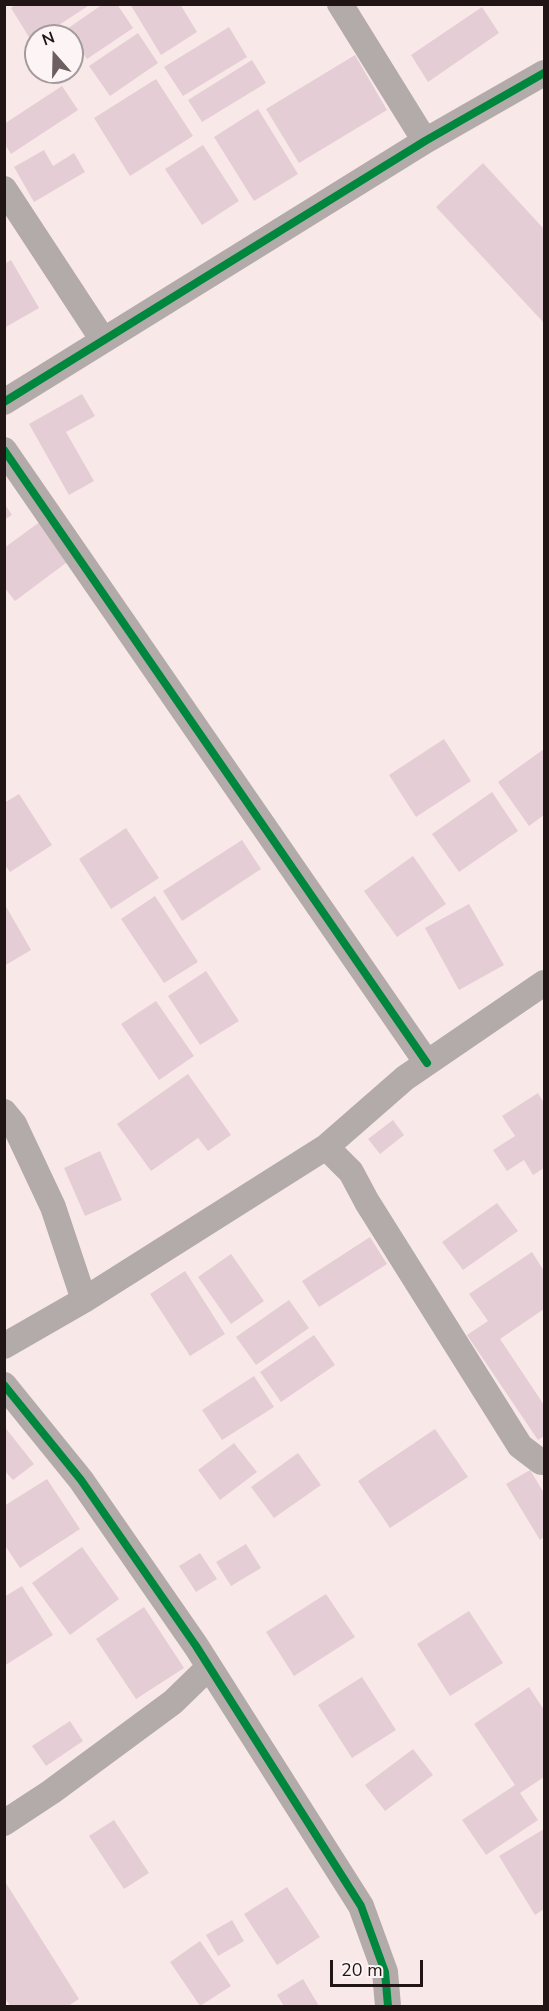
<!DOCTYPE html>
<html>
<head>
<meta charset="utf-8">
<style>
  body { margin:0 }
  #map { position:relative; width:549px; height:2011px; overflow:hidden; background:#f9e8e8; font-family:"Nunito Sans",sans-serif }
  canvas { display:block }
  .frame { position:absolute; inset:0; border:6px solid #221516; pointer-events:none }
  .north { position:absolute; left:24px; top:24px; width:60px; height:60px; box-sizing:border-box; background:#fdf5f5; border:2px solid #a59b9c; border-radius:50%; rotate:340deg; font-size:16px; font-weight:700; line-height:24px; text-align:center; color:#221516 }
  .north::after { content:''; display:block; margin:auto; width:21px; height:27px; background:#6d5f60; clip-path:polygon(50% 0,100% 100%,50% 72%,0 100%) }
  .scale { position:absolute; left:330px; top:1960px; width:93px; height:27px; box-sizing:border-box; border:3px solid #221516; border-top:0; padding-left:8px; font-size:18px; line-height:21px; white-space:nowrap; color:#221516; -webkit-text-stroke:4px #fdf5f5; paint-order:stroke }
</style>
</head>
<body>
<div id="map">
<canvas width="549" height="2011"></canvas>
<div class="frame"></div>
<div class="north">N</div>
<div class="scale">20 m</div>
</div>
<script>
const context = document.querySelector('canvas').getContext('2d');
context.lineJoin = 'round';
function fill(path, color) {
  context.fillStyle = color;
  context.fill(path, 'evenodd');
}
function strokePath(path, color, width, dash) {
  context.strokeStyle = color;
  context.lineWidth = width;
  context.lineCap = dash ? 'butt' : 'round';
  context.setLineDash(dash || []);
  context.stroke(path);
}
const building = new Path2D(`
  M16 4H91L42 36H36V40L32 42 11 8Z
  M103 4H117L133 28 87 59 67 29Z
  M130 4H180L197 32 161 55Z
  M482 7 499 33 428 82 411 55Z
  M229 27 247 57 183 96 164 67Z
  M138 33 158 63 110 96 89 66Z
  M355 55 387 110 299 163 266 109Z
  M252 60 266 83 202 122 188 100Z
  M156 79 193 136 130 176 94 118Z
  M62 86 78 110 11 154 4 143V124Z
  M258 109 298 174 254 201 214 137Z
  M203 145 239 201 202 225 165 169Z
  M44 150 53 166 74 153 85 172 34 202 14 167Z
  M483 163 544 229V323L436 207Z
  M11 260 39 308 4 328V264Z
  M82 394 95 416 66 432 94 481 69 495 29 424Z
  M4 503 12 515 4 520Z
  M41 521 70 560 15 601 4 587V548Z
  M444 739 471 781 416 817 389 775Z
  M544 749V815L529 826 498 782Z
  M492 792 518 831 459 872 432 834Z
  M19 794 52 845 10 872 4 864V803Z
  M126 828 159 878 111 909 79 859Z
  M242 840 261 869 182 921 163 891Z
  M413 856 446 904 397 937 364 891Z
  M155 896 198 962 164 983 121 919Z
  M4 903 31 950 4 966Z
  M469 904 504 965 459 990 425 928Z
  M206 971 239 1021 200 1045 168 996Z
  M156 1001 194 1056 159 1080 121 1024Z
  M188 1074 231 1135 208 1151 198 1138 151 1171 117 1124Z
  M538 1093 544 1103V1168L533 1175 524 1160 507 1171 493 1150 515 1136 502 1116Z
  M393 1120 404 1135 380 1154 368 1139Z
  M100 1151 122 1200 85 1216 64 1168Z
  M497 1203 518 1231 463 1270 442 1242Z
  M370 1237 387 1264 319 1307 302 1281Z
  M532 1252 544 1271V1309L500 1339 544 1405V1436L538 1440 467 1335 488 1321 469 1294Z
  M231 1254 264 1301 231 1324 198 1277Z
  M185 1271 225 1334 190 1356 150 1294Z
  M289 1300 309 1328 256 1365 236 1337Z
  M314 1335 335 1365 281 1402 260 1372Z
  M254 1376 274 1407 222 1440 202 1410Z
  M4 1426 34 1464 13 1480 4 1470Z
  M435 1429 468 1477 390 1528 358 1481Z
  M234 1443 257 1472 220 1500 198 1470Z
  M298 1453 321 1485 274 1518 251 1487Z
  M530 1470 544 1493V1537L540 1540 506 1484Z
  M47 1479 80 1529 20 1568 4 1544V1506Z
  M246 1544 261 1568 231 1586 216 1562Z
  M82 1547 119 1599 70 1635 32 1583Z
  M200 1553 217 1579 196 1592 179 1566Z
  M22 1586 53 1635 4 1666V1597Z
  M326 1594 355 1637 294 1676 266 1632Z
  M144 1607 184 1668 136 1699 96 1639Z
  M469 1611 503 1663 450 1696 417 1644Z
  M362 1677 396 1730 352 1758 318 1705Z
  M529 1687 544 1710V1777L520 1793 538 1820 486 1855 462 1820 515 1785 474 1724Z
  M70 1721 83 1741 46 1766 32 1746Z
  M413 1749 433 1775 385 1811 365 1785Z
  M114 1820 149 1873 124 1889 89 1836Z
  M544 1829V1909L535 1915 499 1856Z
  M4 1880 79 1999 68 2006H10L4 1997Z
  M287 1887 320 1937 277 1965 244 1914Z
  M232 1920 244 1941 218 1956 206 1935Z
  M200 1941 231 1986 200 2006 170 1962Z
  M303 1979 319 2006H284L277 1995Z`);
const street = new Path2D(`
  M340 4 425 141
  M4 189 103 340
  M4 402 425 141 544 73
  M4 450 427 1063
  M4 1112 14 1124 53 1207 84 1300
  M326 1147 351 1172 367 1202 520 1446 541 1462H544
  M4 1346 84 1300 326 1147 405 1078 544 983
  M4 1385 81 1480 196 1646 361 1906 385 1972 388 2006
  M4 1823 51 1792 173 1702 209 1667`);
const cycleway = new Path2D(`
  M4 402 425 141 544 73
  M4 450 427 1063
  M4 1385 81 1480 196 1646 361 1906 385 1972 388 2006`);
fill(building, '#e5cdd6');
strokePath(street, '#b3aba9', 26);
strokePath(cycleway, '#00873e', 8);
</script>
</body>
</html>
